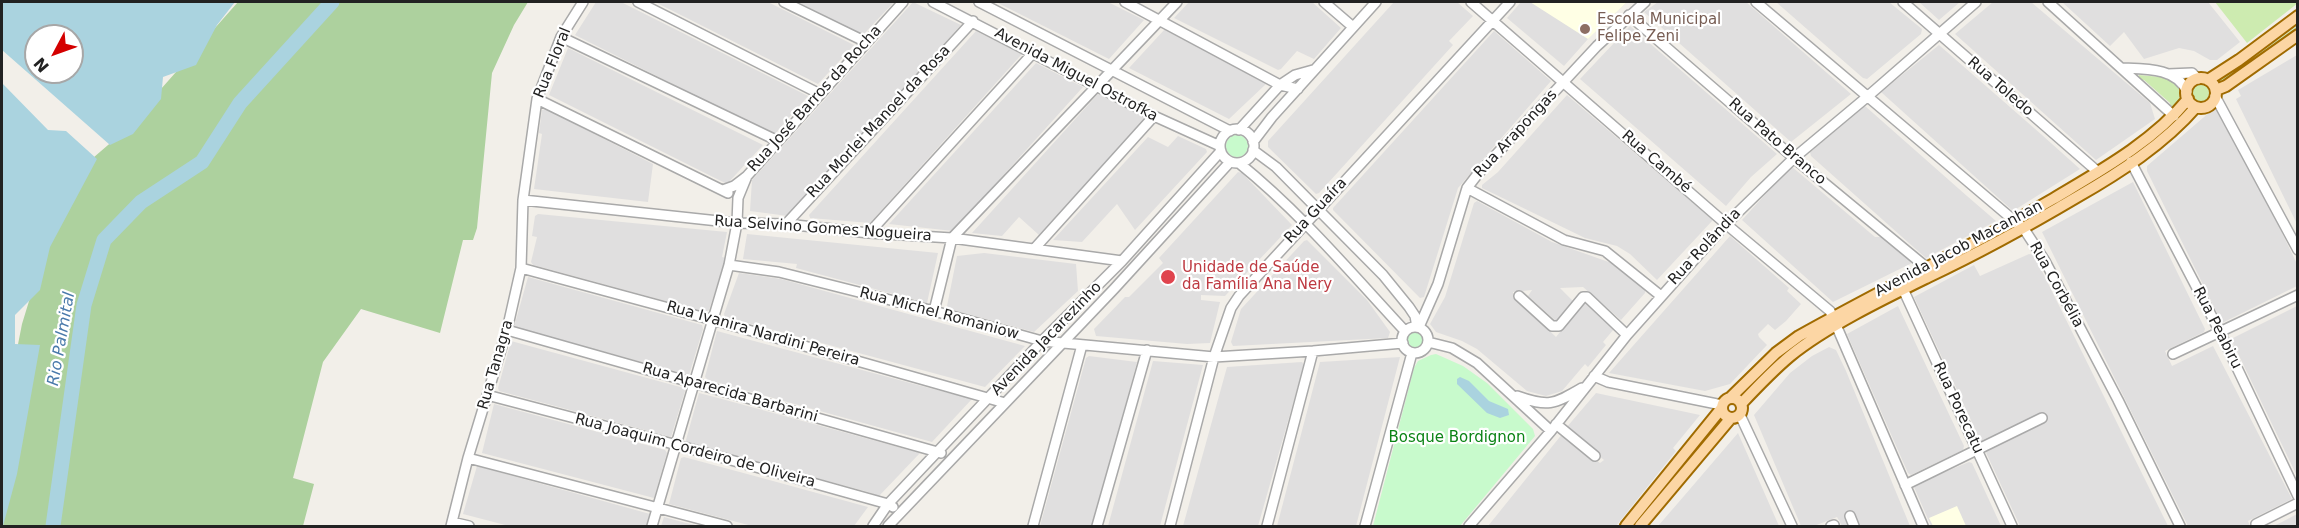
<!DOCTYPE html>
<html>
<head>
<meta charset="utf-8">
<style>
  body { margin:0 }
  #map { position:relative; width:2299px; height:528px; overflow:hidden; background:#f2efe9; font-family:"DejaVu Sans",sans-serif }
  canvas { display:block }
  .frame { position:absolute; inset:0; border:3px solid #222; pointer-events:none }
  .north { position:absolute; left:24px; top:24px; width:60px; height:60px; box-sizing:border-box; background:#fff; border:2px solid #a7a7a7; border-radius:50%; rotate:229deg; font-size:16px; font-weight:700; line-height:24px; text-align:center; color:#222 }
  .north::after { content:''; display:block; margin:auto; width:21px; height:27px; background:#d40000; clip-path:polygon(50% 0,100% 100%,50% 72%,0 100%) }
</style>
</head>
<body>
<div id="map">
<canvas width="2299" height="528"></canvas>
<div class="frame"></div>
<div class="north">N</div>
</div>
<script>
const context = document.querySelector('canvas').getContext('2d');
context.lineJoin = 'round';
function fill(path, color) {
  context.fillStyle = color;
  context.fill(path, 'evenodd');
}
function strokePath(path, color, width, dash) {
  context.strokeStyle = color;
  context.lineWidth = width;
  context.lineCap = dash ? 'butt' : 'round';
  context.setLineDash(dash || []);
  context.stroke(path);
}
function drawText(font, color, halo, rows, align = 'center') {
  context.font = font + ' "DejaVu Sans",sans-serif';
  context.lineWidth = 4.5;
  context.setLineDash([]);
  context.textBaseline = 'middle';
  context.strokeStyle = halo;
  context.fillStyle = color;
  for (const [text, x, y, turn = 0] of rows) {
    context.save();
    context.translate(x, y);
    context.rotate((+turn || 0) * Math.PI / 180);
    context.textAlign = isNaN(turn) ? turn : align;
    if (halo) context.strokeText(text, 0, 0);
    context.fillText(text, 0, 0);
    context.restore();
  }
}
const residential = new Path2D(`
  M596 2H621L808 96 774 135 575 35Z
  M655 2H768L854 45 818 84Z
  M798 2H894L863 35Z
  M913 2 961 25 788 216 750 211 752 180Z
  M996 2H1108L1144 20 1109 59Z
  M1189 2H1312L1341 28 1314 59 1297 51 1281 69 1278 70 1174 18Z
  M1394 2H1457L1473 16 1449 41 1453 45 1319 193 1316 194 1268 147V141Z
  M1521 2H1627L1588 39 1564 66 1507 18Z
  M1658 2H1746L1851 94 1791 142 1644 12Z
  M1776 2H1889L1922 29 1921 34 1867 79 1863 78Z
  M1919 2H1960L1939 20Z
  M1993 2H2031L2150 103 2155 119 2096 160 1955 34Z
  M2062 2H2208L2240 42 2217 60H2210L2194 51 2179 48 2144 59 2124 32 2110 46Z
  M1630 26 1777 154 1751 177 1726 206 1580 79Z
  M1165 29 1241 68V70L1266 84 1229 119 1129 68Z
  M976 31 1022 54 870 223 810 218 809 215Z
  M1494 31 1551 81 1458 188 1424 297 1420 298 1333 210V208Z
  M1939 45 2042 135 2080 169 2013 211 1881 92Z
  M568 48 763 145 727 184 549 95Z
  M2297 55V224L2236 99 2241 96 2238 90Z
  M1036 63 1083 87 953 231 889 224Z
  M1098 94 1144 117 1145 120 1039 235 1019 217 1002 236 972 233Z
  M1567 95 1713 220 1657 280 1630 254 1617 246 1585 238 1482 188V185L1498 172Z
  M2218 105 2221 106 2297 264V286L2222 323 2147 171V166Z
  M1865 106 1967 196 1996 221 1926 258 1910 244 1811 156 1810 152Z
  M546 109 653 164 648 202 534 189 542 134 539 133 542 110Z
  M1178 136 1206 149 1207 152 1135 230 1117 204 1082 242 1053 240 1148 137 1168 147Z
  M1791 166 1875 237H1884L1912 263 1833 302 1742 220Z
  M1238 172 1242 173 1292 225 1225 296 1201 295V300L1220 302 1210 343 1187 344 1096 336 1094 329 1125 297H1129L1163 263 1159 258Z
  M2133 182 2205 329 2204 332 2165 351 2172 366 2213 346 2292 499 2248 521 2250 526H2188L2042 232Z
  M1477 201 1552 242 1620 266 1645 290V293L1621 320 1583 287 1560 288 1573 301 1556 321 1528 296 1532 290 1513 292V296L1556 337 1585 301 1614 329 1603 342 1606 345 1588 367 1585 364 1562 391 1546 396 1527 391 1477 349 1462 341 1436 332 1430 324 1445 297 1474 203Z
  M538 214 727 232 722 257 726 258 709 310 706 312 533 265 531 262 537 237 532 236 535 216Z
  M747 234 938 253 927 303 796 268 797 264 743 259Z
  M1730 236 1789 288 1787 291 1801 304 1786 321 1775 330 1768 324 1758 334 1759 337 1767 345 1730 384 1705 391 1609 373Z
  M1307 240 1367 300 1390 332 1388 338 1233 346 1231 342 1241 309 1304 241Z
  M984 253 1076 264 1078 291 1034 332 949 309 947 306 957 256Z
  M2029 254 2034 255 2168 526H2020L1914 297 1974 265 1980 276Z
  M739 273 781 279 1025 346 985 387 725 317 724 314Z
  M528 277 702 325 703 329 689 375 514 327Z
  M1898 306 1964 446 1963 450 1911 475 1908 473 1847 334Z
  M2297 306V476L2231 339Z
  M717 331 914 384 972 399 932 442 708 380 705 377Z
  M511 341 684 388 685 391 671 437 499 391 498 388Z
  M1829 347 1836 350 1846 371 1910 526H1842L1837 517 1814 526H1801L1754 415 1790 373 1812 356Z
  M1089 356 1137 362 1093 526H1040L1086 358Z
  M1400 357 1356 526H1277L1320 362Z
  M1153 361 1203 365 1160 526H1108Z
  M1302 362 1304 365 1258 526H1183L1227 367Z
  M699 393 722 399 920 453 879 496 868 492 687 443 686 440Z
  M1596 393 1700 415 1673 448 1676 451 1616 526H1488L1563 433 1600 463 1604 460 1566 428Z
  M494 404 665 450 667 453 654 498 482 453Z
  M1738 433 1779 526H1658L1684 496Z
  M684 457 762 478 868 507 854 526H752L669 504 681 458Z
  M1969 462 1972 463 2001 526H1931L1914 487 1916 484Z
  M477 466 650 514 646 526H509L463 514Z
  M2297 514V526H2273L2282 522Z
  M664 517 686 523 700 526H661Z`);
const education = new Path2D(`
  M1530 2H1627L1588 39Z
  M1957 506 1966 526H1933L1929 518Z`);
const grass = new Path2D(`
  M2215 2H2297L2298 3 2247 43Z
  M2297 26V29L2223 85 2215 78 2236 70Z
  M2139 75 2171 78 2180 87C2181 96 2178 105 2171 109L2170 103 2144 80 2137 81Z
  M2191 93a9 9 0 1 1 18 0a9 9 0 1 1-18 0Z`);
const forest = new Path2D(`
  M238 2H528L514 25 492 73 477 228 473 240H463L440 333 361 309 323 362 293 478 314 484 303 526H2L9 390 22 324 63 190 72 176 122 133Z`);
const park = new Path2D(`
  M1226 146a11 11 0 1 1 22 0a11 11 0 1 1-22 0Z
  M1406 340a10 10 0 1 1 20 0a10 10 0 1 1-20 0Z
  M1436 354 1463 366 1487 383 1533 429 1535 436 1460 526H1373L1414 368 1418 361 1431 355Z`);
const water = new Path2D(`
  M3 2H235L217 25 196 65 163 77 161 99 133 134 110 145 2 50V5ZM36 36H72V72H36Z
  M2 83 48 130 66 131 97 159 50 247 40 290 15 315V344L40 345 17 474 3 526H2Z
  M1460 377 1469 381 1489 401 1508 409 1509 415 1500 418 1487 413 1457 384V379Z`);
const river = new Path2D(`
  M53 526 84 305 104 240 141 202 202 162 240 103 332 2`);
const minor = new Path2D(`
  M638 2 820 94
  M784 2 866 42
  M933 2 1154 116 1220 146
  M979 2 1230 131
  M1125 2 1280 85 1298 89
  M1324 2 1353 27
  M1471 2 1726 224 1830 311 1923 526
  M1756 2 2024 229 2045 261 2118 400 2180 526
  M1903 2 2098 172
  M2048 2 2174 116
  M1629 15 1794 158 1926 267
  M561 37 778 141
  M2121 68C2143 69 2177 67 2187 92
  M2168 74 2192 73 2198 79
  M2215 96 2298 250
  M537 99 728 193
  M1220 146a17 17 0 1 1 34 0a17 17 0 1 1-34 0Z
  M1239 130 1280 85 1295 75 1313 70
  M1253 142 1272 117 1376 2
  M1253 150 1276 167 1383 275 1409 307 1415 316 1417 327
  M2131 162 2220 332 2298 496
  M1239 163C1301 213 1352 274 1405 331
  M1467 188 1564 240 1605 251 1661 296
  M723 190 734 186 747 176 903 2
  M523 200 737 223 786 224 869 233 952 238 1122 261
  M786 224 973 21
  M869 233 1033 53
  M1035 248 1154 116
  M729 265 779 272 934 311 1042 341 1214 357 1313 351 1403 343
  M521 268 713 320 1005 403
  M1903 289 2012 526
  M1519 296 1552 326H1559L1583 297H1587L1627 335
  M934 311 952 238 1177 2
  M1402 340a13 13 0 1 1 26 0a13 13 0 1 1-26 0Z
  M1419 327 1438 284 1467 188 1477 175 1597 46 1645 2
  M507 330 941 453
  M1428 342 1452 348 1477 363 1551 431
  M2173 354 2298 295
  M1594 376 1608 382 1722 405
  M487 395 677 445 888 504 893 507
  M1517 396C1548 407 1553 405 1582 388
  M1740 415 1792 526
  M1556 424 1595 456
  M468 458 727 526
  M1905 485 2042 418
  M1850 516 1854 526
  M452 522 469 526
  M2256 524 2298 503
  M451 526 468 458 507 330 521 268 523 200 537 99 561 37 583 2
  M652 526 729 265 737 223 738 198 747 176
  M873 526 888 504 1042 341 1122 261 1221 151
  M888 526 1114 289 1230 162
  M1033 526 1082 345
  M1097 526 1147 350
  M1170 526 1214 357 1231 308 1239 296 1510 2
  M1267 526 1313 351
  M1365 526 1412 353
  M1469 526 1551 431 1627 335 1726 224 1794 158 1867 97 1976 2
  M1831 526 1834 525`);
const major = new Path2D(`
  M2186 93a15 15 0 1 1 30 0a15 15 0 1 1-30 0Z
  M2208 80 2239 60 2298 16
  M2216 90 2226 86 2298 35
  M1722 408a10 10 0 1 1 20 0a10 10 0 1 1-20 0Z
  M1730 398 1776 353 1799 336C1883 289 1970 247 2053 199 2100 171 2153 142 2188 99
  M1741 404C1757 387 1772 371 1790 356 1827 326 1885 298 1928 277 1979 253 2028 226 2077 197 2119 173 2164 144 2196 107
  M1626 526 1721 409
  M1640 526 1730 419`);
const markers = [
  [1585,29,6,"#8d6e63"],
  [1168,277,8,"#e0444e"]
];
const educationNames = [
  ["Escola Municipal",1597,20],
  ["Felipe Zeni",1597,37]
];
const streetNames = [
  ["Rua Floral",553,63,-68],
  ["Avenida Miguel Ostrofka",1076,75,28],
  ["Rua Toledo",2000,87,41],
  ["Rua José Barros da Rocha",815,99,-48],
  ["Rua Morlei Manoel da Rosa",879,122,-47],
  ["Rua Arapongas",1516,134,-47],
  ["Rua Pato Branco",1777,142,41],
  ["Rua Cambé",1656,162,41],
  ["Rua Guaíra",1316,211,-47],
  ["Rua Selvino Gomes Nogueira",823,229,4],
  ["Rua Rolândia",1705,247,-47],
  ["Avenida Jacob Macanhan",1959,249,-28],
  ["Rua Corbélia",2056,285,61],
  ["Rua Michel Romaniow",939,314,15],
  ["Rua Peabiru",2217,328,63],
  ["Rua Ivanira Nardini Pereira",763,334,16],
  ["Avenida Jacarezinho",1047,339,-46],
  ["Rua Tanagra",496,365,-74],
  ["Rua Aparecida Barbarini",730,393,16],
  ["Rua Porecatu",1958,408,65],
  ["Rua Joaquim Cordeiro de Oliveira",695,451,15]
];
const healthNames = [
  ["Unidade de Saúde",1182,268],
  ["da Família Ana Nery",1182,285]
];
const parkNames = [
  ["Bosque Bordignon",1457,438]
];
const waterNames = [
  ["Rio Palmital",62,339,-80]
];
fill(residential, '#e0dfdf');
fill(education, '#ffffe5');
fill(grass, '#cdebb0');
fill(forest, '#add19e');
fill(park, '#c8facc');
fill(water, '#aad3df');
strokePath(river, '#aad3df', 15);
strokePath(minor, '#a9a9a9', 12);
strokePath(major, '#a06b00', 14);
strokePath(minor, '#fff', 9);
strokePath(major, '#fcd6a4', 10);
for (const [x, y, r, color] of markers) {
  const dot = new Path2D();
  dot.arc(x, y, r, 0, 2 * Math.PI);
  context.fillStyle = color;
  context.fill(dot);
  strokePath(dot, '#fff', 2);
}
drawText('15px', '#785e54', '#fff', educationNames, 'left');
drawText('15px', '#222', '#fff', streetNames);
drawText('15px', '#be3a42', '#fff', healthNames, 'left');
drawText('15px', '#0c8416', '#fff', parkNames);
drawText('italic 16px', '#4a7aab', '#fff', waterNames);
</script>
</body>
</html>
